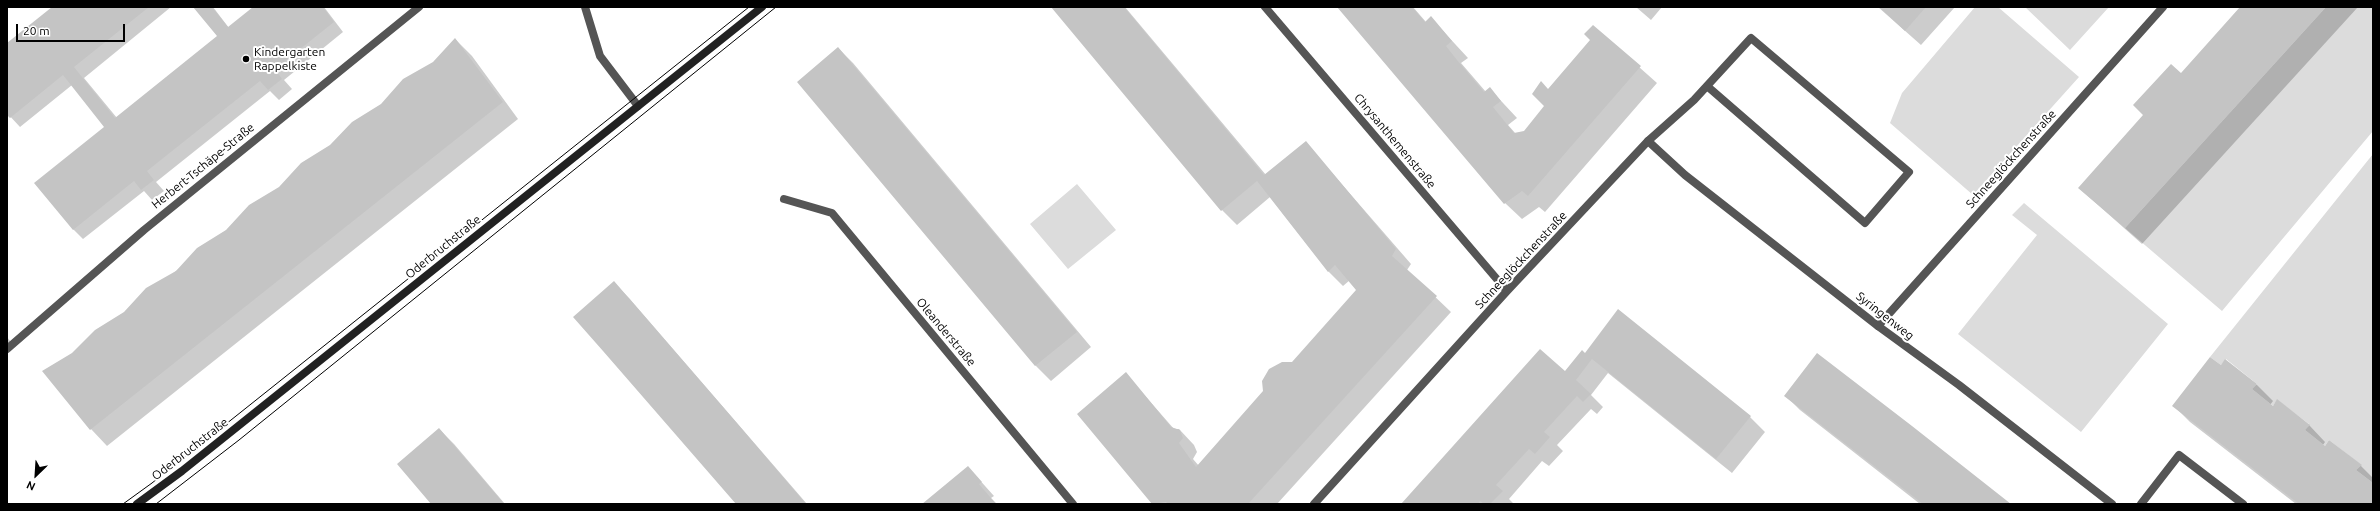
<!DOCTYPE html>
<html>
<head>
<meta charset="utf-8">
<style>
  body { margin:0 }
  #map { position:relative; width:2380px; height:511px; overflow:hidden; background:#fff; font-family:Ubuntu,sans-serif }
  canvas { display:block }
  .frame { position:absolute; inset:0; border:8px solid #000; pointer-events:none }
  .north { position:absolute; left:16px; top:455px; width:40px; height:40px; -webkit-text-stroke:3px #fff; paint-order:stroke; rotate:205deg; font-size:11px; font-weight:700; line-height:16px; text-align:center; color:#000 }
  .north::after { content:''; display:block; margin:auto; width:14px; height:18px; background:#000; clip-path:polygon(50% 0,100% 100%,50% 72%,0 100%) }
  .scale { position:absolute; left:16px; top:24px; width:109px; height:18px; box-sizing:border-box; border:2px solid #000; border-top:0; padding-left:5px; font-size:12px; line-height:14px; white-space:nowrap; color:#000; -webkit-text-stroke:3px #fff; paint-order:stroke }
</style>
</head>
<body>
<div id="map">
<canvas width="2380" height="511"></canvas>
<div class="frame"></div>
<div class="north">N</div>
<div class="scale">20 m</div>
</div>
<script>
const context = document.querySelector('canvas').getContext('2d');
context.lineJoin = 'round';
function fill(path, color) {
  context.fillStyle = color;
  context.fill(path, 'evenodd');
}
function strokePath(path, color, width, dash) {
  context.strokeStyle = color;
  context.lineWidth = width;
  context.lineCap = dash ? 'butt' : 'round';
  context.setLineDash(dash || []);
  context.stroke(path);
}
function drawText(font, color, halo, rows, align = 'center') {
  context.font = font + ' Ubuntu,sans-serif';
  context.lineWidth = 4;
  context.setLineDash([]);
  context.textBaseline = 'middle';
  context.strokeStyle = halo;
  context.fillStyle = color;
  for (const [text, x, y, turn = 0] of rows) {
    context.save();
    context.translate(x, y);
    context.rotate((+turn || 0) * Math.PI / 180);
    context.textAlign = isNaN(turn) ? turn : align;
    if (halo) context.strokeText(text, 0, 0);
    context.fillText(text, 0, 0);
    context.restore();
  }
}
const green = new Path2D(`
  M1975 7H1998L2079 77 1973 195 1890 123 1902 93Z
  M2025 7H2109L2070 50Z
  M2326 7H2373V131L2222 311 2125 228Z
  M2373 154V483L2356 470 2361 465 2329 440 2325 446 2305 430 2309 424 2277 400 2273 406 2252 389 2257 384 2226 359 2221 365 2210 357Z
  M1077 184 1116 230 1068 269 1030 224Z
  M2024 203 2168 324 2081 432 1958 334 2037 235 2012 215Z`);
const shadow = new Path2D(`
  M54 7H171L84 78 117 118 218 36 194 7H213L229 28 255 7H324L343 32 284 80 292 89 279 100 270 91 156 182 164 191 152 200 144 191 83 239 73 229 106 127 72 85 20 127 7 113V45Z
  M1052 7H1125L1266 175 1306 143 1411 264 1407 270 1451 312 1277 504H1154L1078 414 1126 374 1174 429H1179L1194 445 1197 452 1193 459 1199 466 1358 290 1350 280 1343 286 1328 271 1270 197 1237 225 1222 210Z
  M1338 7H1413L1426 22 1431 18 1468 58 1461 63 1486 92 1490 89 1517 118 1508 125 1516 134 1524 132 1545 106 1548 90 1591 40 1593 26 1657 83 1545 212 1539 207 1522 219 1505 203Z
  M1636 7H1662L1651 20Z
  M1878 7H1955L1921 45Z
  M2242 7H2358L2142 244 2079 188Z
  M455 39 472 56 518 119 107 446 91 429 73 354 434 63Z
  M838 48 853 63 1091 347 1051 381 1036 366 798 82Z
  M614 283 629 298 807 504H737Z
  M7 337 14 346 7 352Z
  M1586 354 1750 417 1765 432 1732 473 1608 373 1591 395 1603 407 1597 414 1591 409 1557 445 1563 451 1549 466 1542 461 1509 499 1514 504H1402L1569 376Z
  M2226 361 2257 385 2273 401 2270 405 2309 425 2325 442 2323 445 2361 466 2373 478V504H2296L2190 422 2174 406Z
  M1785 395 2010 504H1920L1800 410Z
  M439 429 454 444 505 504H432Z
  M968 467 994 496 991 498 997 504H924Z`);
const building = new Path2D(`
  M52 7H149L74 67 115 118 217 36 193 7H212L228 27 253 7H323L334 22 275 69 282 79 268 90 260 81 147 171 154 180 141 190 134 181 73 230 34 183 104 127 63 75 10 118 7 115V43Z
  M1051 7H1124L1264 175 1306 141 1396 249 1392 256 1437 296 1248 504H1168L1166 502 1152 504 1077 414 1126 372 1171 427 1180 430 1183 438 1179 443 1196 467 1263 391 1262 381 1269 369 1282 362H1292L1356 290 1335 265 1328 272 1257 181 1221 211Z
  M1337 7H1412L1425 22 1431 16 1452 41 1446 46 1457 60 1484 92 1490 87 1501 101 1493 107 1514 133 1524 131 1544 106 1532 94 1541 81 1548 89 1590 40 1584 34 1593 25 1641 66 1528 196 1522 191 1504 204Z
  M1879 7H1926L1905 31Z
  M2240 7H2326L2125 228 2078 188 2143 115 2133 105 2171 64 2181 73Z
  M455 38 503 102 90 430 42 371 72 353 95 330 124 312 146 288 176 271 197 248 226 230 249 205 279 187 301 163 330 145 352 122 381 104 403 79 433 62Z
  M838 47 1077 332 1035 366 797 82Z
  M614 281 736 422 806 504H736L603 351 573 317Z
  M1618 309 1751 416 1716 459 1592 359 1576 380 1591 394 1583 402 1577 396 1544 432 1550 437 1535 454 1529 449 1496 485 1503 491 1490 504H1484L1480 501 1478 504H1401L1540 349 1565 371 1582 350 1585 353Z
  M1817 353 1912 426 2011 504H1923L1784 396Z
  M2210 357 2221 365 2225 359 2257 384 2252 389 2273 406 2277 399 2310 425 2305 430 2325 446 2329 440 2362 465 2356 470 2373 483V504H2299L2172 406Z
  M439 428 499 498 504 504H431L397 464Z
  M968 466 982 482 979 484 996 504H922Z`);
const lane = new Path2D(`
  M1648 141 1694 100 1751 38 1909 172 1865 223 1707 86
  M1878 326 2163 7
  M2141 504 2179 455 2243 504`);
const street = new Path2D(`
  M585 7 600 56 638 106
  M1265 7 1507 291
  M784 199 832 213 1073 504
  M7 349 144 230 419 7
  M1314 504 1507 291 1648 141 1685 175 1878 326 1959 385 2112 504`);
const secondary = new Path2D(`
  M137 504 182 471 762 7`);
const tram = new Path2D(`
  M123 504 152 483 749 7
  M156 504 239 440 776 7`);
const markers = [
  [246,59,4,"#000"]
];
const poiNames = [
  ["Kindergarten",254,52],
  ["Rappelkiste",254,66]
];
const streetNames = [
  ["Chrysanthemenstraße",1395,141,50],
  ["Schneeglöckchenstraße",2011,159,-48],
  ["Herbert-Tschäpe-Straße",203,166,-39],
  ["Oderbruchstraße",443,247,-39],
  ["Schneeglöckchenstraße",1521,260,-47],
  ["Syringenweg",1885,316,38],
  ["Oleanderstraße",946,332,50],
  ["Oderbruchstraße",190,449,-38]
];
fill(green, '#dcdcdc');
fill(shadow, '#0003');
fill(building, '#c4c4c4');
strokePath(lane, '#555', 8);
strokePath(street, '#555', 8);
strokePath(secondary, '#222', 8);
strokePath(tram, '#000', 1);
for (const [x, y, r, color] of markers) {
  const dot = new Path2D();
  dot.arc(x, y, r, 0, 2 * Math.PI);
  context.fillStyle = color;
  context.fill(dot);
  strokePath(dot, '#fff', 1.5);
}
drawText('12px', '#000', '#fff', poiNames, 'left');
drawText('12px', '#000', '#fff', streetNames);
</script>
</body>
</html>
